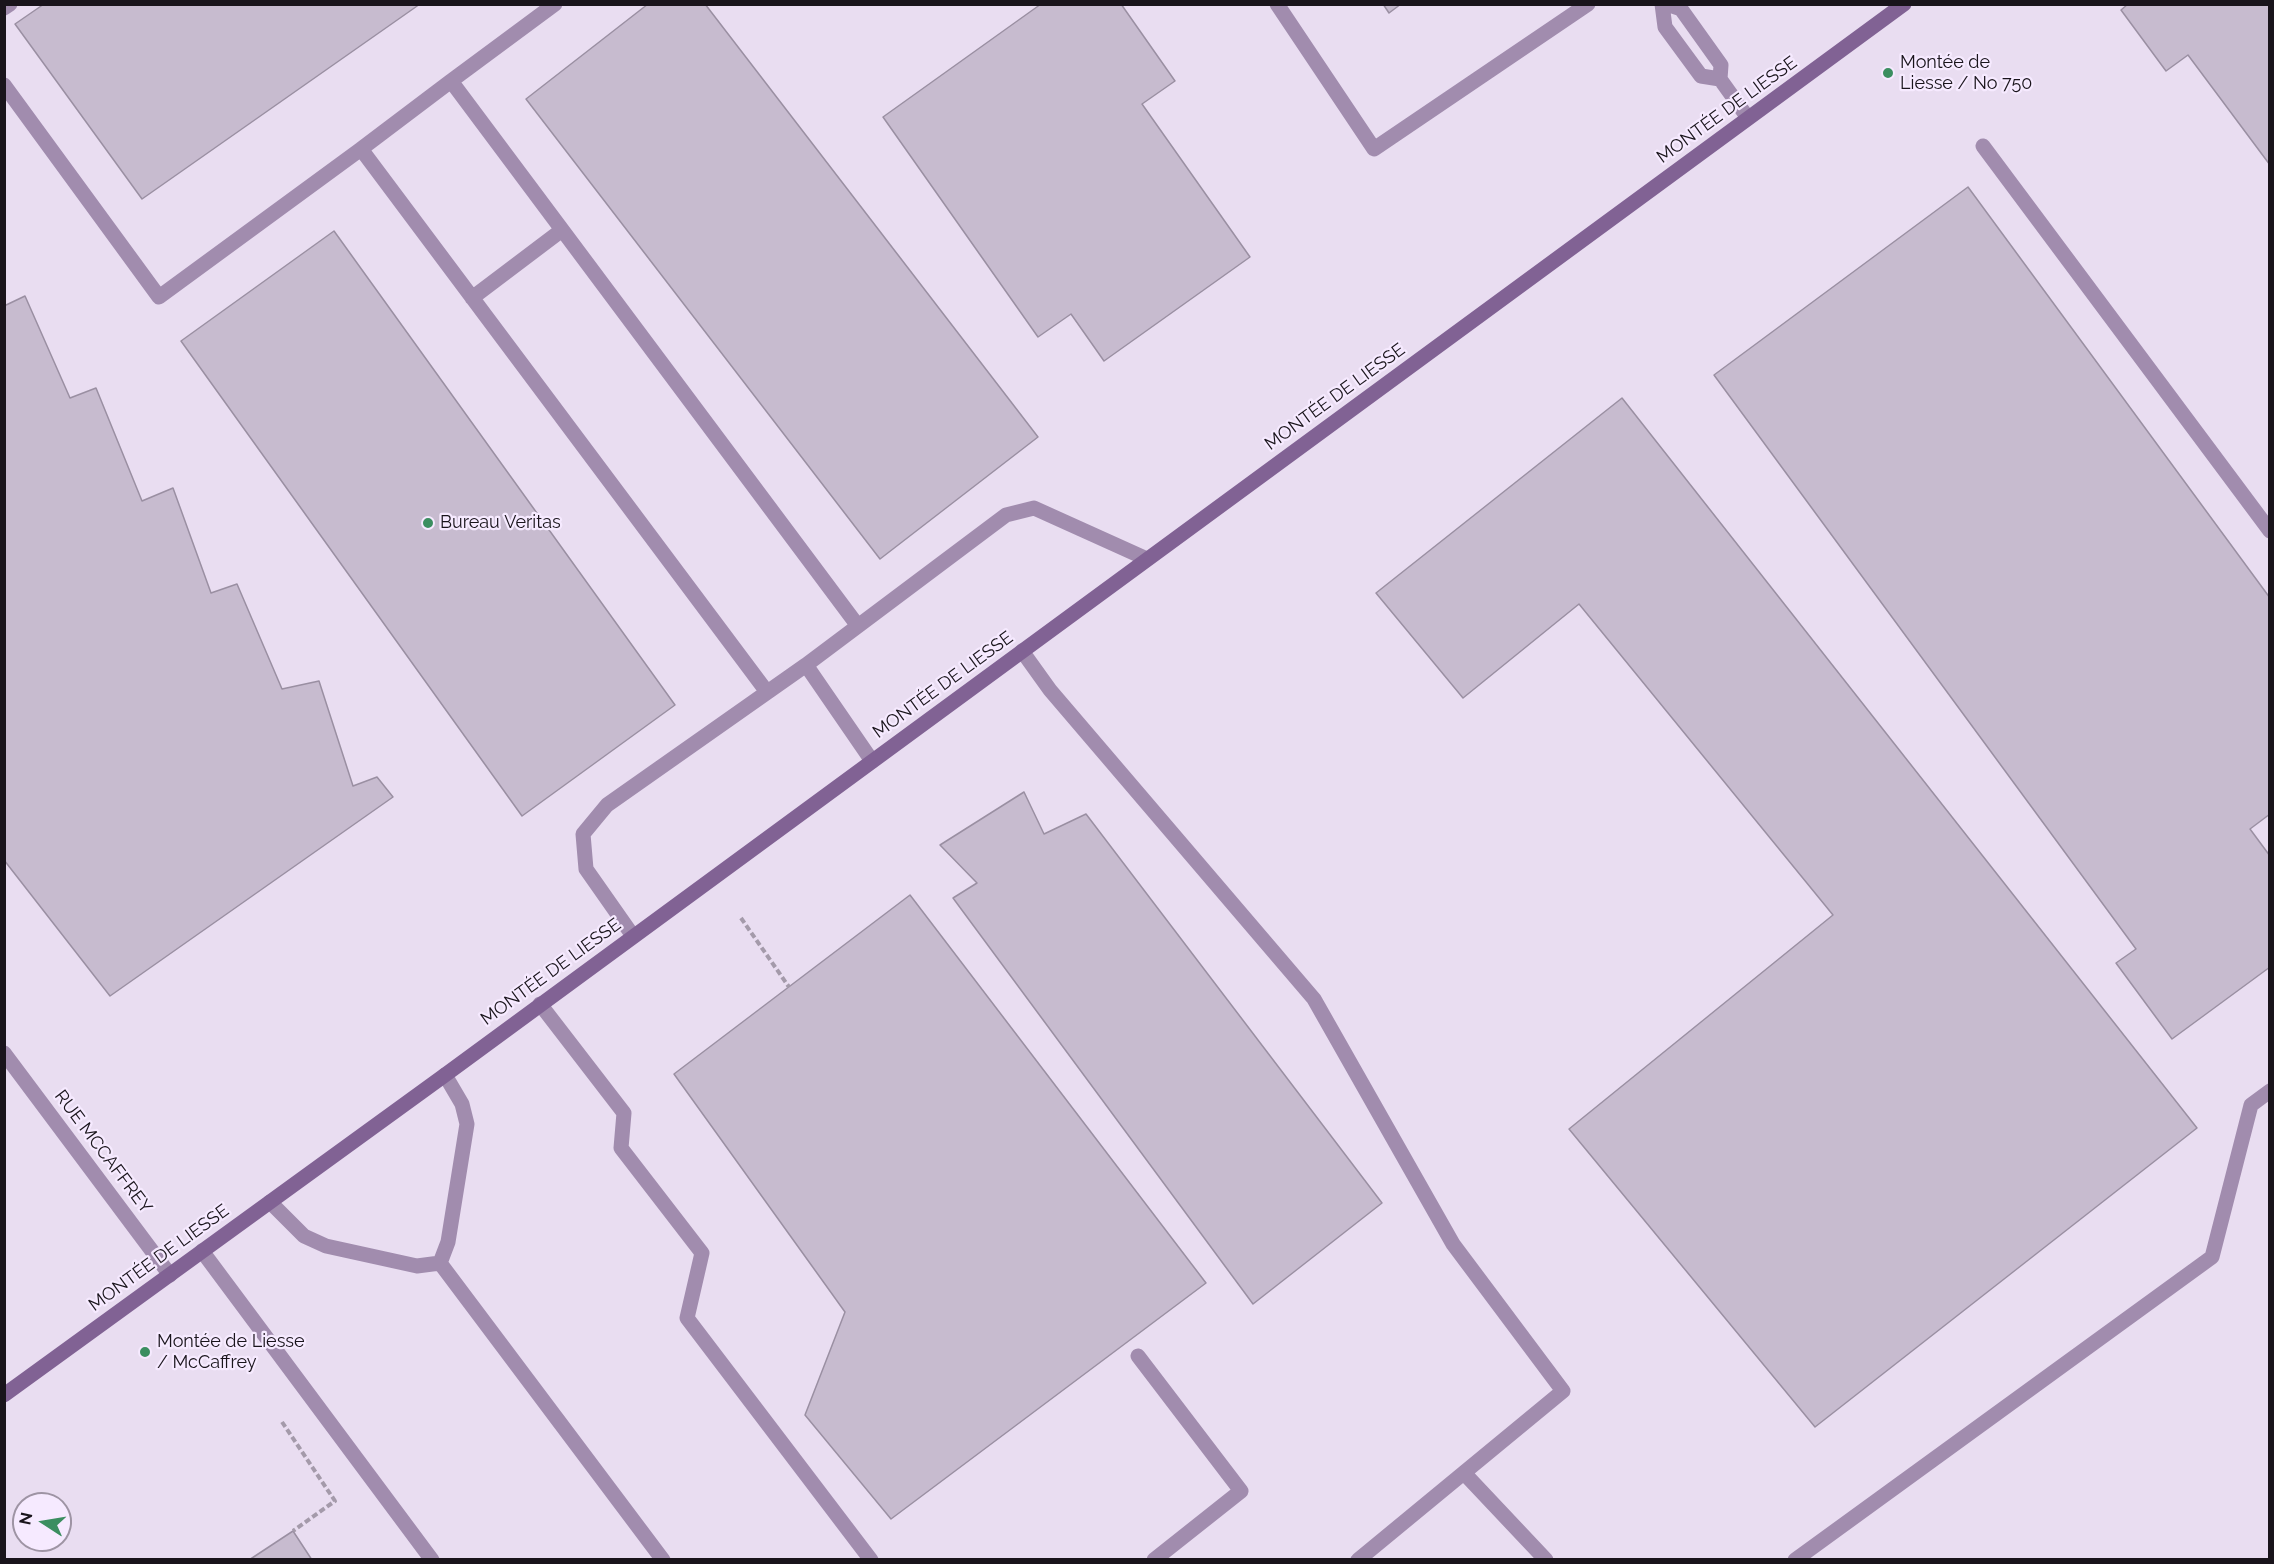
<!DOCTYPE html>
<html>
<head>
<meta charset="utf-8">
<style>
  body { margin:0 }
  #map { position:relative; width:2274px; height:1564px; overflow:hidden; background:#e9ddf1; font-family:Raleway,sans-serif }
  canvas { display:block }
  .frame { position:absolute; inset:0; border:6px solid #19141b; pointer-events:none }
  .north { position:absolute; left:12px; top:1492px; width:60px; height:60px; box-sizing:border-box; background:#f6eaff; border:2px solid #9e94a4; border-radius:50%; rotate:282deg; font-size:16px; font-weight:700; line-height:24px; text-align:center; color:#19141b }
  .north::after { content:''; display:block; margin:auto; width:21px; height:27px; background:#3b8e60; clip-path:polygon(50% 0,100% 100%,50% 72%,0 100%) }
</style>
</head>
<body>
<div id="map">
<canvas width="2274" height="1564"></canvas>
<div class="frame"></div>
<div class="north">N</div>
</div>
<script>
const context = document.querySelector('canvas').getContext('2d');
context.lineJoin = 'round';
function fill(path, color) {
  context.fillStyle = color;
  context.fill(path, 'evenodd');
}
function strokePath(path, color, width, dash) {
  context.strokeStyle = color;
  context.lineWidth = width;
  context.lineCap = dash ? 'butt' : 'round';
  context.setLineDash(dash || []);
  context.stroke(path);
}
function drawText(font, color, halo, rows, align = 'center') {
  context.font = font + ' Raleway,sans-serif';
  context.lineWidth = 4.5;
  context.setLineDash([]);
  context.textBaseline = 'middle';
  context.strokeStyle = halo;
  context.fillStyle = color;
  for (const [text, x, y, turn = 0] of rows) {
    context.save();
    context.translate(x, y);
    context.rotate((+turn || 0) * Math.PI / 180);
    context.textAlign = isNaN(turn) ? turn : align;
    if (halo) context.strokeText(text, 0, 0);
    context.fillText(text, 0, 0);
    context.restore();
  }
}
const building = new Path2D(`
  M44 4H420L142 199 15 24Z
  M648 4H705L1038 437 880 559 526 99Z
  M1041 4H1121L1175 81 1142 104 1250 257 1104 361 1071 314 1038 337 883 117Z
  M1383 4H1401L1389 13Z
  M2128 4H2270V165L2188 55 2166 71 2121 10Z
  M1968 187 2270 598V814L2250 829 2270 856V967L2172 1039 2116 963 2136 949 1714 375Z
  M334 231 675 705 522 816 181 341Z
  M25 296 70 398 96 388 142 501 173 488 211 593 237 584 282 689 319 681 353 786 377 777 393 797 110 996 4 860V306Z
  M1622 398 2197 1128 1815 1427 1569 1129 1833 915 1579 604 1463 698 1376 593Z
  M1024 792 1044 834 1086 814 1382 1203 1253 1304 953 898 977 883 940 845Z
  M910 895 1206 1283 891 1519 805 1415 845 1312 674 1074Z
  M293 1531 312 1560H249Z`);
const path = new Path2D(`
  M741 918 789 987
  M282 1422 335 1501 293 1531`);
const lane = new Path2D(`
  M1277 4 1374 149 1588 4
  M1662 4 1665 27 1701 76 1720 79
  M1666 4 1681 9 1721 65 1720 79 1748 118
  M4 8 10 4
  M451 81 555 4
  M4 85 159 297 361 149
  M1983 146 2270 531
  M472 298 562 230
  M1022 651 1050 690 1314 999 1453 1244 1563 1391 1358 1560
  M806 665 1006 515 1034 508 1147 559
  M767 692 361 149 451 81 858 626
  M633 936 586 869 583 834 607 805 806 665 872 761
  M540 1004 624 1113 621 1148 702 1253 687 1318 871 1560
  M270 1202 304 1236 326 1246 417 1266 440 1263 448 1242 467 1124 462 1104 445 1075
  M202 1251 432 1560
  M440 1263 663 1560
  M1138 1356 1241 1491 1154 1560
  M1464 1473 1546 1560
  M1795 1560 2212 1257 2251 1105 2270 1091`);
const street = new Path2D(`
  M4 1053 170 1275`);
const secondary = new Path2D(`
  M4 1395 445 1075 1904 4`);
const markers = [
  [1888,73,6,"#3b8e60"],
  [428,523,6,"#3b8e60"],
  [145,1352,6,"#3b8e60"]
];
const poiNames = [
  ["Montée de",1900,63],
  ["Liesse / No 750",1900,84],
  ["Bureau Veritas",440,523],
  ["Montée de Liesse",157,1342],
  ["/ McCaffrey",157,1363]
];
const streetNames = [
  ["MONTÉE DE LIESSE",1727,110,-36],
  ["MONTÉE DE LIESSE",1335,397,-36],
  ["MONTÉE DE LIESSE",943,685,-36],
  ["MONTÉE DE LIESSE",551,972,-36],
  ["RUE MCCAFFREY",103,1152,53],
  ["MONTÉE DE LIESSE",159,1258,-36]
];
fill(building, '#c7bbcf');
strokePath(building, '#9a8fa2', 1.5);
strokePath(path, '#a49aaa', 4, [6, 3]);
strokePath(lane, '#a18cae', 15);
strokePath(street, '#a18cae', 15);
strokePath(secondary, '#816294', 15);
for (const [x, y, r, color] of markers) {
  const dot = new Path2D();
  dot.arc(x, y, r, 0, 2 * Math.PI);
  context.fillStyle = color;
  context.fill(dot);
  strokePath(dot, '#f6eaff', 2);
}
drawText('18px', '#19141b', '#f6eaff', poiNames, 'left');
drawText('18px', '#19141b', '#f6eaff', streetNames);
</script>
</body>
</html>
